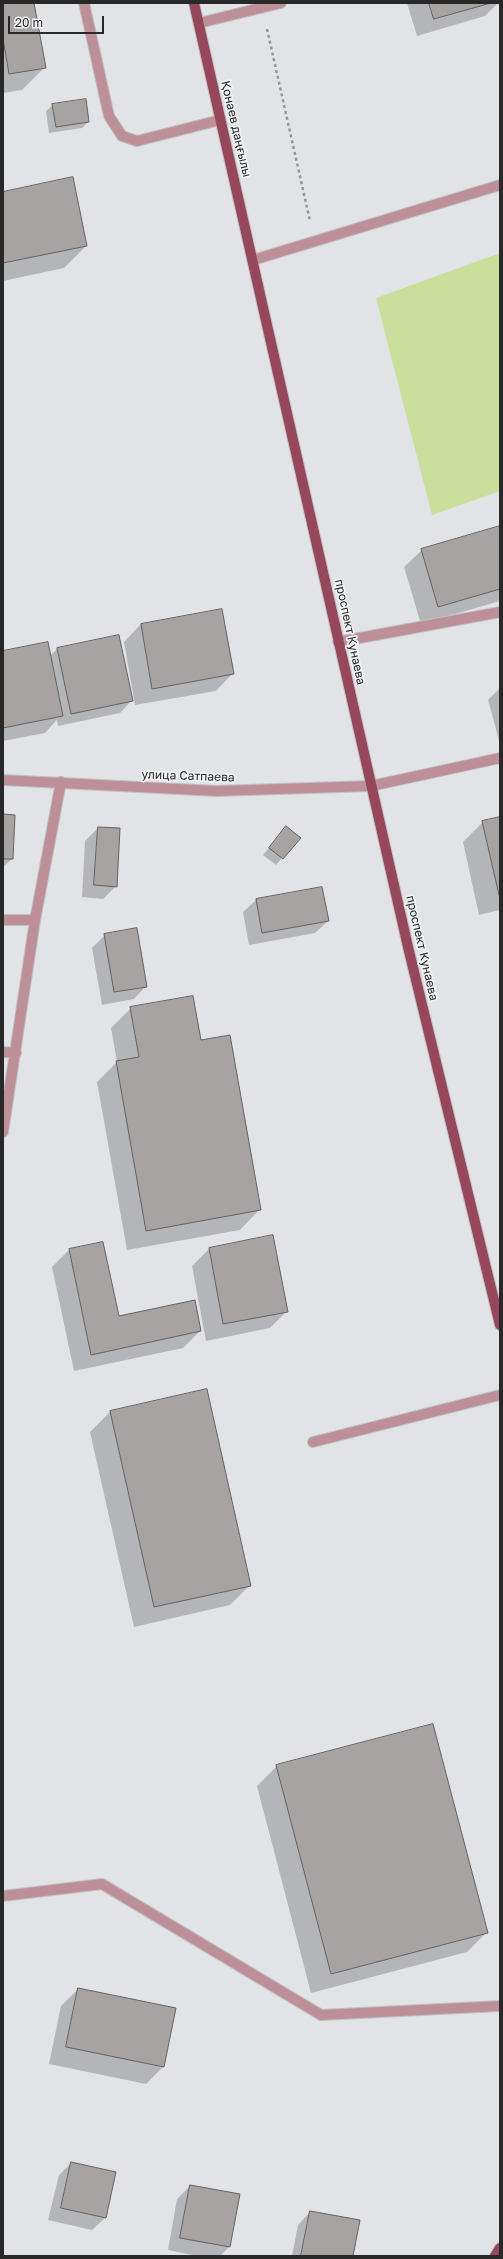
<!DOCTYPE html>
<html>
<head>
<meta charset="utf-8">
<style>
  body { margin:0 }
  #map { position:relative; width:503px; height:2259px; overflow:hidden; background:#e2e3e6; font-family:"Golos Text",sans-serif }
  canvas { display:block }
  .frame { position:absolute; inset:0; border:4px solid #282829; pointer-events:none }
  .scale { position:absolute; left:8px; top:16px; width:96px; height:18px; box-sizing:border-box; border:2px solid #282829; border-top:0; padding-left:5px; font-size:12px; line-height:14px; white-space:nowrap; color:#282829; -webkit-text-stroke:3px #eff1f3; paint-order:stroke }
</style>
</head>
<body>
<div id="map">
<canvas width="503" height="2259"></canvas>
<div class="frame"></div>
<div class="scale">20 m</div>
</div>
<script>
const context = document.querySelector('canvas').getContext('2d');
context.lineJoin = 'round';
function fill(path, color) {
  context.fillStyle = color;
  context.fill(path, 'evenodd');
}
function strokePath(path, color, width, dash) {
  context.strokeStyle = color;
  context.lineWidth = width;
  context.lineCap = dash ? 'butt' : 'round';
  context.setLineDash(dash || []);
  context.stroke(path);
}
function drawText(font, color, halo, rows, align = 'center') {
  context.font = font + ' "Golos Text",sans-serif';
  context.lineWidth = 3.5;
  context.setLineDash([]);
  context.textBaseline = 'middle';
  context.strokeStyle = halo;
  context.fillStyle = color;
  for (const [text, x, y, turn = 0] of rows) {
    context.save();
    context.translate(x, y);
    context.rotate((+turn || 0) * Math.PI / 180);
    context.textAlign = isNaN(turn) ? turn : align;
    if (halo) context.strokeText(text, 0, 0);
    context.fillText(text, 0, 0);
    context.restore();
  }
}
const green = new Path2D(`
  M500 253V491L432 515 376 298Z`);
const shadow = new Path2D(`
  M3 3H33L45 67 22 90 3 93Z
  M407 3H498L485 16 417 36Z
  M53 105 88 122 82 128 49 133 46 111Z
  M3 193 86 246 64 268 3 281Z
  M500 527V601L421 624 404 567 422 550Z
  M222 610 233 673 216 691 135 705 124 642 141 624Z
  M57 649 132 700 120 713 58 726 57 720 45 733 3 741V652L50 656Z
  M500 688V744L488 700Z
  M3 815 12 859 3 867Z
  M500 818V910L479 915 463 842 483 822Z
  M286 827 299 838 276 865 263 855Z
  M98 828 116 886 103 899 82 897 85 841Z
  M321 888 328 921 315 933 249 945 243 912 256 900Z
  M105 935 146 986 134 999 102 1005 92 948Z
  M131 1008 200 1041 259 1210 240 1230 127 1250 97 1082 117 1062 111 1028Z
  M272 1236 287 1311 270 1328 206 1341 192 1266 209 1249Z
  M69 1250 118 1318 200 1331 183 1348 74 1371 52 1267Z
  M110 1412 250 1585 230 1605 134 1627 90 1432Z
  M277 1766 487 1932 467 1952 311 1993 257 1786Z
  M78 1989 163 2067 146 2084 49 2064 61 2006Z
  M71 2163 105 2218 92 2230 48 2220 59 2175Z
  M190 2186 229 2247 220 2256H198L168 2250 177 2199Z
  M310 2212 352 2256H292L298 2225Z`);
const building = new Path2D(`
  M3 3H34L46 68 9 74 3 39Z
  M429 3H491L434 19Z
  M86 99 89 122 56 127 52 104Z
  M73 177 87 246 3 263V192Z
  M500 526V589L438 607 421 549Z
  M222 609 234 674 152 689 141 624Z
  M119 635 133 701 71 714 57 648Z
  M48 642 63 716 3 728V651Z
  M3 814 15 815 13 859H3Z
  M500 817V895H499L482 821Z
  M286 826 301 838 283 859 269 848Z
  M98 827 120 828 117 887 94 885Z
  M322 887 329 921 262 933 256 899Z
  M137 928 147 987 114 992 104 934Z
  M193 996 201 1040 230 1035 261 1210 146 1231 116 1061 139 1057 130 1007Z
  M273 1235 288 1312 223 1324 209 1248Z
  M103 1242 119 1316 195 1300 201 1331 91 1355 69 1249Z
  M207 1389 251 1586 154 1607 110 1411Z
  M433 1724 488 1933 331 1974 276 1765Z
  M78 1988 176 2008 164 2067 66 2047Z
  M71 2162 116 2172 106 2218 61 2208Z
  M190 2185 240 2194 230 2247 180 2238Z
  M310 2211 360 2220 353 2256H301Z`);
const path = new Path2D(`
  M267 29 310 221`);
const minor = new Path2D(`
  M84 3 109 116 122 136 137 141 220 120
  M199 23 281 3
  M253 260 500 185
  M338 642 500 612
  M3 780 217 791 371 786 500 758
  M3 920H35
  M3 1052 16 1053
  M3 1132 35 920 61 782
  M313 1442 500 1395
  M3 1896 102 1884 321 2015 500 2006`);
const major = new Path2D(`
  M194 3 408 947 500 1325
  M495 2256 500 2248`);
const streetNames = [
  ["Қонаев даңғылы",236,129,77],
  ["проспект Кунаева",350,632,78],
  ["улица Сатпаева",188,776,2],
  ["проспект Кунаева",422,948,77]
];
fill(green, '#ccde9b');
fill(shadow, '#0003');
fill(building, '#a7a3a3');
strokePath(building, '#646161', 1);
strokePath(minor, '#c1c1c4', 12);
strokePath(major, '#c1c1c4', 12);
strokePath(path, '#959598', 2.5, [3, 3]);
strokePath(minor, '#bd8f98', 10);
strokePath(major, '#96475b', 10);
drawText('12px', '#282829', '#eff1f3', streetNames);
</script>
</body>
</html>
